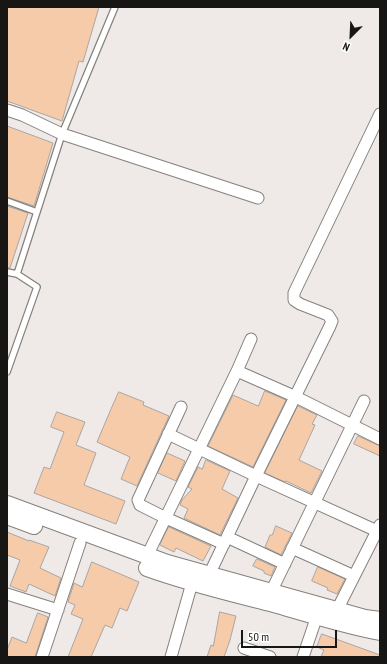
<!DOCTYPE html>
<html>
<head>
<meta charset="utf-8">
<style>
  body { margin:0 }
  #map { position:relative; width:387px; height:664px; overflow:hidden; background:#efeae7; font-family:"PT Sans Narrow",sans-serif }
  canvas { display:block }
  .frame { position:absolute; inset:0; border:8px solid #181615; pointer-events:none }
  .north { position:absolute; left:331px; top:16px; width:40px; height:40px; -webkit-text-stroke:3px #fff; paint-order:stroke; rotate:204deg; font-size:11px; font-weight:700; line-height:16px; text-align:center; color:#181615 }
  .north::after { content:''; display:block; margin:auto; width:14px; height:18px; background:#181615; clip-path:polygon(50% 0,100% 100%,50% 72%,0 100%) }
  .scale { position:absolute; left:241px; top:630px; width:96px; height:18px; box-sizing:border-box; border:2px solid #181615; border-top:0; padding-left:5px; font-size:12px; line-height:14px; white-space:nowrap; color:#181615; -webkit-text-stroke:3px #fff; paint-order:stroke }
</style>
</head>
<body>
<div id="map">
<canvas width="387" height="664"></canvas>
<div class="frame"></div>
<div class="north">N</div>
<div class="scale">50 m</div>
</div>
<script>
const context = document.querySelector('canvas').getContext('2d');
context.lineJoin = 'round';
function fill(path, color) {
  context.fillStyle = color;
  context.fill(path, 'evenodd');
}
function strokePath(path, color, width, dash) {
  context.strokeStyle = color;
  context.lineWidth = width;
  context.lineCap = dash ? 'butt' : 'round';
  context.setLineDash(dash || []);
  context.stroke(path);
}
const building = new Path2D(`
  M7 7H99L83 62 79 61 62 121 7 101Z
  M7 126 53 143 34 206 7 197Z
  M7 206 28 213 10 268H7Z
  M265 391 286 400 253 467 208 446 233 395 258 406Z
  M119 392 144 402 143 405 169 416 137 486 121 479 130 457 97 442 111 409Z
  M298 406 317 415 312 424 315 425 299 460 322 471 311 493 286 481 285 482 265 473Z
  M57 412 85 422 76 445 96 453 84 485 125 501 116 524 34 493 44 467 50 469 64 432 51 427Z
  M358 436 380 446V456L354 444Z
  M167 453 185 461 176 481 158 473Z
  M206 460 230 471 222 489 238 498 220 535 184 518 188 509 180 505 182 500 192 489 188 487 198 467 202 469Z
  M276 526 292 533 281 555 265 547 270 535H272Z
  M169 527 211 546 203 561 176 548 174 552 160 545Z
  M7 532 29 541V540L49 547 40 568 61 578 55 596 29 584 26 592 10 586 20 560 7 555Z
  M257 559 275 567 271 576 264 573V571L253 566Z
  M92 562 139 582 127 611 120 608 112 628 105 625 91 657H68L83 619 71 614 75 605 68 602 74 583 82 587Z
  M318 567 345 579 337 594 327 590 328 588 312 581Z
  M220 612 236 616 230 640 224 657H207L211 645 213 646Z
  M38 613 48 617 35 657H7V650L12 637 26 643Z
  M322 634 380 655V657H321L324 650 317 647Z`);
const service = new Path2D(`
  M7 201 37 212
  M7 272 17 274
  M7 372 37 287 17 274 62 134 115 7`);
const minor = new Path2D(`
  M7 110 22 115 62 134 258 198
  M237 371 296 397 380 439
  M181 407 138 500 140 505 166 518 224 544
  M168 434 256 476 377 531
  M227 537 285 564
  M292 548 354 576
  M147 556 237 371 251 339
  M209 575 256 476 330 326 332 321 328 315 300 304 294 300V293L380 114
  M271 592 364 401
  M7 594 58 610
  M336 615 337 610 380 525
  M244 648 270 657
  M42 657 80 543
  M171 657 192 583
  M303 657 319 610`);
const secondary = new Path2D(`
  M7 504 167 563 365 618 380 620
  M7 516 34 526
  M147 568C188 583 231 593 274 604 309 614 344 625 380 632`);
fill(building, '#f6cbaa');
strokePath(building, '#aaa5a2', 1);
strokePath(service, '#85817d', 8);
strokePath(minor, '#85817d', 13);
strokePath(secondary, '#85817d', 18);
strokePath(service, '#fff', 5.5);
strokePath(minor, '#fff', 11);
strokePath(secondary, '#fff', 16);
</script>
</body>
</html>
